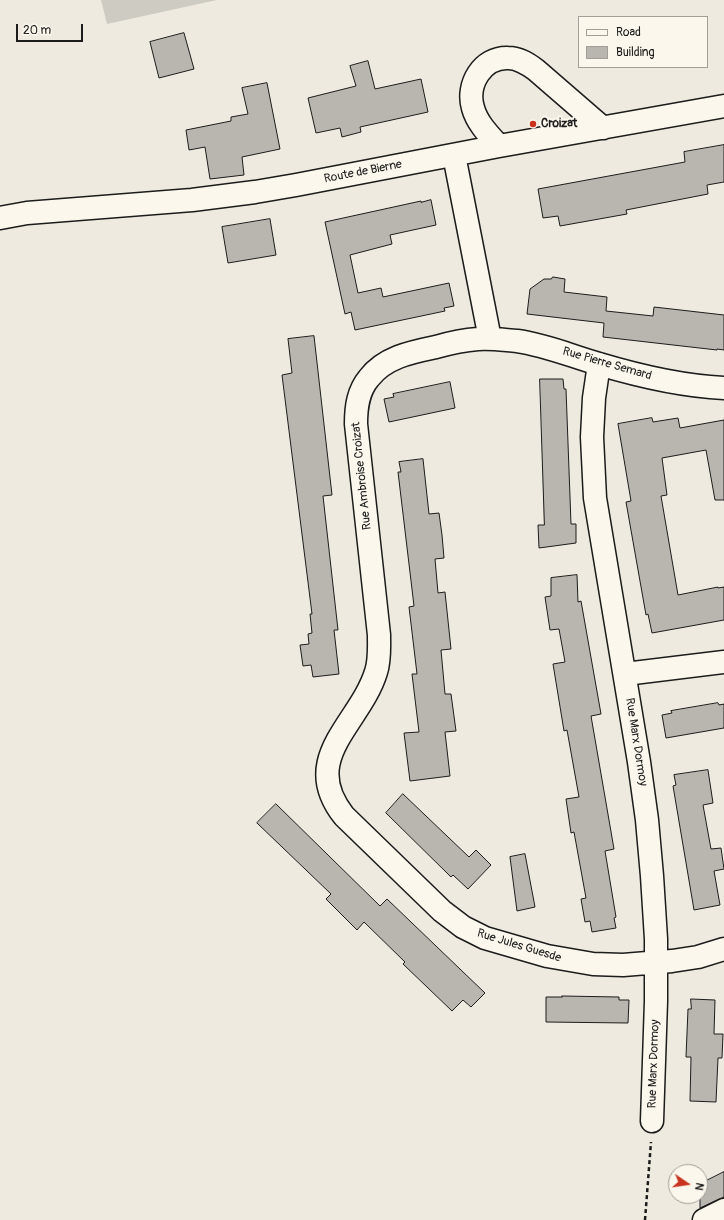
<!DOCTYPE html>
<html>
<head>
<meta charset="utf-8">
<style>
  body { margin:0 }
  #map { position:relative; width:724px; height:1220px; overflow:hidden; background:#eeeadf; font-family:Pangolin,sans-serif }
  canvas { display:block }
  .legend { position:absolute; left:578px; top:16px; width:130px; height:52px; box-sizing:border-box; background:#fbf7ec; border:1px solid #a29f99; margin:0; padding:5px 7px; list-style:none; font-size:12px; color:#1c1c1c }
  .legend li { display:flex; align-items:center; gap:8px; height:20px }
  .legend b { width:20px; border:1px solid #a29f99 }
  .north { position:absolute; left:668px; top:1164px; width:40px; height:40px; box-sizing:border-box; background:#fbf7ec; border:1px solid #a29f99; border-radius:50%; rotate:103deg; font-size:11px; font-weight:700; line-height:16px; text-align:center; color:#1c1c1c }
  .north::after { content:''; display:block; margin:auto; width:14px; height:18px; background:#c8321e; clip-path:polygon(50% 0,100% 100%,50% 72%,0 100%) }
  .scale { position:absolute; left:16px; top:24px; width:67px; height:18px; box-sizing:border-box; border:2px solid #1c1c1c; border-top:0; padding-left:5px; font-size:12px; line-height:14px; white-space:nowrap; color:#1c1c1c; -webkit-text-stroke:3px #fbf7ec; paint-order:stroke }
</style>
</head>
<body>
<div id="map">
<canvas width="724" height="1220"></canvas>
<ul class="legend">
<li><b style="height:5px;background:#fbf7ec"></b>Road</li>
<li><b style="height:11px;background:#b9b6af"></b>Building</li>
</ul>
<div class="north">N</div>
<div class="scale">20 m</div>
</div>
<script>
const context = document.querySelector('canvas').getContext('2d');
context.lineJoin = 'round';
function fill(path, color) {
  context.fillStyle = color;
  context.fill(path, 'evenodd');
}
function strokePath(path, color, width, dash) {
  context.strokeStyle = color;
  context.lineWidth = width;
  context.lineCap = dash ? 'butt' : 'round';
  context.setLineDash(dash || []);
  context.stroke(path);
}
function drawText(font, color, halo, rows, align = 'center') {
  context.font = font + ' Pangolin,sans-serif';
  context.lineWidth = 4;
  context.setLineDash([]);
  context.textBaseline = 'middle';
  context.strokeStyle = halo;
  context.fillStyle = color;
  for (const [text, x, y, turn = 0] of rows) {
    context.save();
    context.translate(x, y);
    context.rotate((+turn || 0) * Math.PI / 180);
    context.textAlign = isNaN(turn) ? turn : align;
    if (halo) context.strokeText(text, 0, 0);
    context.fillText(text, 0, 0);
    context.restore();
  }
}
const green = new Path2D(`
  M101 0H217L107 24Z`);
const building = new Path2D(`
  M184 33 194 69 159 78 150 42Z
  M368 61 375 89 421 79 428 112 360 127 361 132 342 137 340 128 316 133 308 98 356 86 350 66Z
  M267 83 280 149 242 157 244 175 210 179 205 147 189 150 186 130 231 121V117L248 114 242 88Z
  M724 145V182L707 185 708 194 626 210 627 214 560 226 558 216 543 218 538 189 685 162 684 152Z
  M431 200 436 225 390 235 392 244 350 255 358 293 381 288 383 297 449 283 454 306 444 308 445 311 355 330 351 312 345 314 325 222 421 201V202Z
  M270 219 276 255 228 263 222 227Z
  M553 277 565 279 564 292 607 297 606 311 653 316 654 307 724 315V350L717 349V350L603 337 604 323 527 314 530 289 544 279H551Z
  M314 336 332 495 323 496 338 630H334L339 674 313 677 311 665 303 666 300 645 309 644 308 634 312 633 310 614H312L282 375 292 373 288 339Z
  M540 379H563L564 389H566L571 524H576V543L539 548 538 525H544Z
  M450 382 455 408 389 422 384 399 394 397 393 394Z
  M652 418 653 422 678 418 680 428 724 420V500H715L706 450 662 458 667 495 661 496 678 595 718 587V588L724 587V620L652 633 648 614 646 615 626 502 631 501 618 424Z
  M423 459 429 514 439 513 442 535 444 558 435 559 438 593 445 592 451 649 441 650 445 694H451L456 731 445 732 450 776 410 781 404 733 419 732 412 674H417L409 607 414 606 398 472H401L399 462Z
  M577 575 578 602 581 601 601 714 591 716 614 849 605 851 616 917 614 918 616 928 592 932 590 921 585 922 581 899 586 898 574 832 571 833 566 799 579 797 567 730 564 731 553 664 565 662 559 629 550 630 545 597 551 596V578Z
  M718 703 719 705 724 704V728L666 738 662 715 672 713 671 711Z
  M708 770 713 803 703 805 711 849 721 848 724 869 714 871 720 905 694 910 673 786 676 785 674 775Z
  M403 794 469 857 476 850 491 865 468 889 453 875 451 877 386 813Z
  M276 804 380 906 387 899 485 993 471 1007 463 1000 452 1011 403 964 405 962 364 922 357 930 326 899 331 894 257 823Z
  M525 854 535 907 517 911 510 857Z
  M562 996 619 997V1000H629L628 1023 546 1022V997H562Z
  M691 999 715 1000 714 1034H723L722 1058H718L716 1102 690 1101 691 1057H686L688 1009H691Z
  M724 1172V1197L700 1208V1184Z`);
const path = new Path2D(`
  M645 1220 651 1142`);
const minor = new Path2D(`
  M499 146C489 135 477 123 473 108 466 85 482 57 508 58 519 58 528 64 536 70L603 128
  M454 155 490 339
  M0 218 27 213 192 200 255 192 296 185 499 146 724 106
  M599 364 594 398 592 437 595 498 639 762 647 820 652 876 656 939V1001L652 1121
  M724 388C682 386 639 376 599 364 571 356 546 345 517 341 504 340 491 338 478 339 464 340 450 343 436 347 412 352 385 357 369 378 358 391 356 407 356 424L379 635C379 648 380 660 376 672 360 724 298 758 344 816L442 911 463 927 485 938 547 956 593 964 623 965 672 961 698 957 724 949
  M625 674 724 662
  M704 1220 724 1210`);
const markers = [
  [533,124,4,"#c8321e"]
];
const poiNames = [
  ["Croizat",541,124]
];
const streetNames = [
  ["Route de Bierne",363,172,-11],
  ["Rue Pierre Semard",607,364,16],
  ["Rue Ambroise Croizat",362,476,-96],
  ["Rue Marx Dormoy",636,742,81],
  ["Rue Jules Guesde",519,946,17],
  ["Rue Marx Dormoy",654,1064,-88]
];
fill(green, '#ceccc2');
fill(building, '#b9b6af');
strokePath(building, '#1c1c1c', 1);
strokePath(minor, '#1c1c1c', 25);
strokePath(path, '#1c1c1c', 2.5, [4, 3]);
strokePath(minor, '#fbf7ec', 22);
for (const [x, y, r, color] of markers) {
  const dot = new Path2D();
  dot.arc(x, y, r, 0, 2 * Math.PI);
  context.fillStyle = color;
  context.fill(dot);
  strokePath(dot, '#fbf7ec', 1.5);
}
drawText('bold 12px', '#1c1c1c', '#fbf7ec', poiNames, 'left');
drawText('12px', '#1c1c1c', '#fbf7ec', streetNames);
</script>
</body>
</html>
